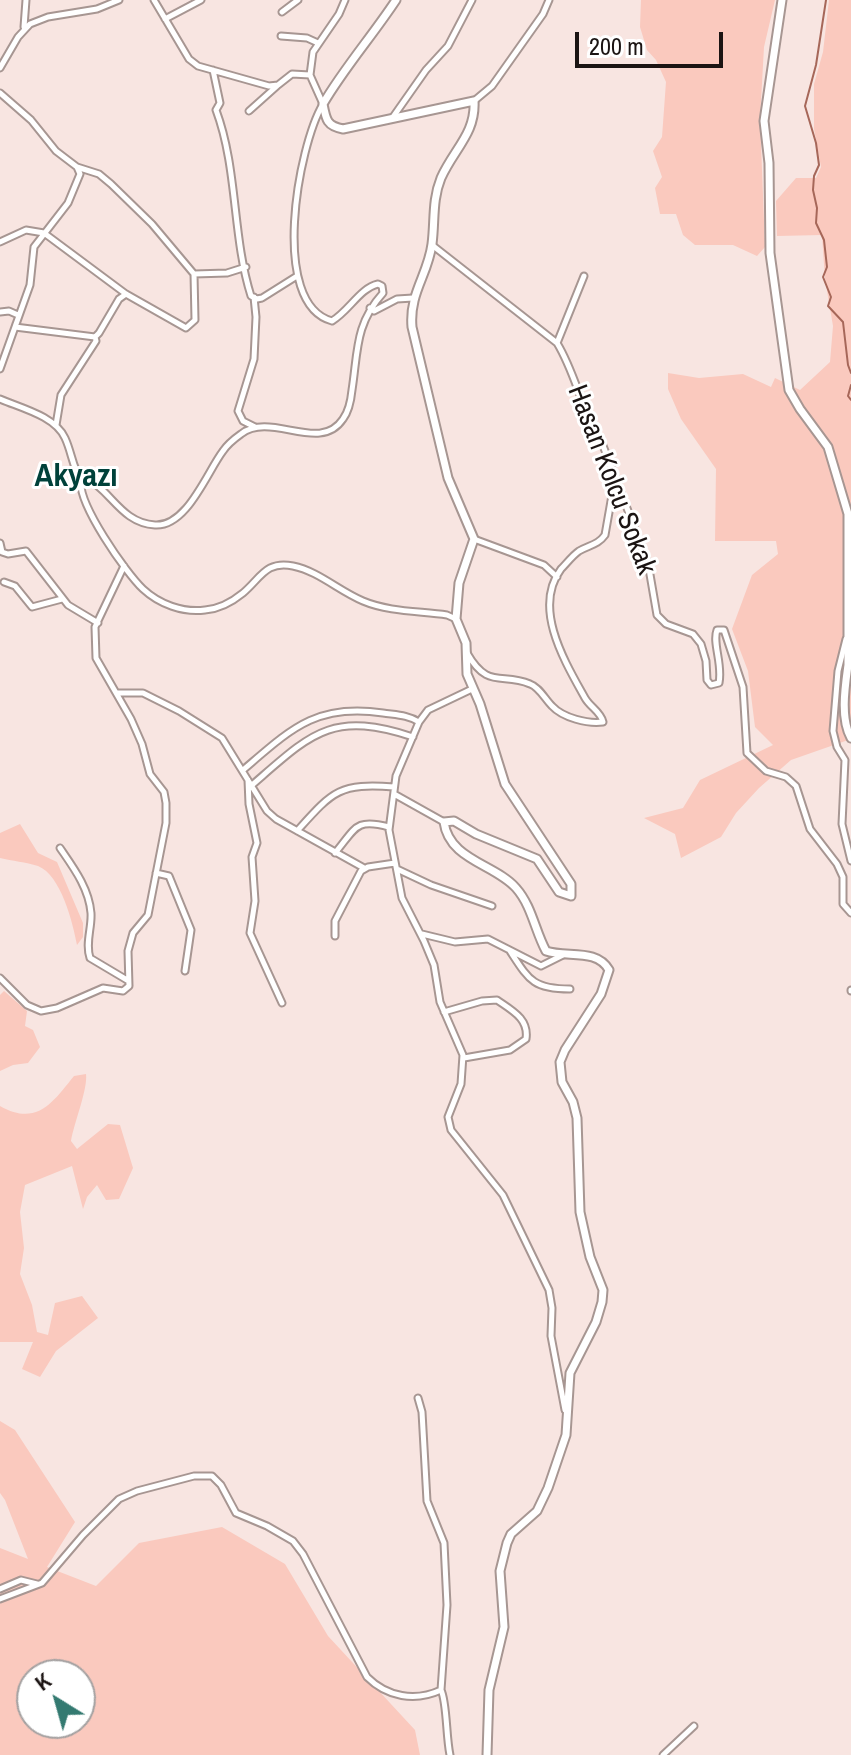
<!DOCTYPE html>
<html>
<head>
<meta charset="utf-8">
<style>
  body { margin:0 }
  #map { position:relative; width:851px; height:1755px; overflow:hidden; background:#f8e5e1; font-family:"Archivo Narrow",sans-serif }
  canvas { display:block }
  .north { position:absolute; left:16px; top:1659px; width:80px; height:80px; box-sizing:border-box; background:#fff; border:2px solid #a4a1a1; border-radius:50%; rotate:323deg; font-size:22px; font-weight:700; line-height:32px; text-align:center; color:#1b1413 }
  .north::after { content:''; display:block; margin:auto; width:28px; height:36px; background:#347a71; clip-path:polygon(50% 0,100% 100%,50% 72%,0 100%) }
  .scale { position:absolute; left:575px; top:32px; width:148px; height:36px; box-sizing:border-box; border:4px solid #1b1413; border-top:0; padding-left:10px; font-size:24px; line-height:28px; white-space:nowrap; color:#1b1413; -webkit-text-stroke:6px #fff; paint-order:stroke }
</style>
</head>
<body>
<div id="map">
<canvas width="851" height="1755"></canvas>
<div class="north">K</div>
<div class="scale">200 m</div>
</div>
<script>
const context = document.querySelector('canvas').getContext('2d');
context.lineJoin = 'round';
function fill(path, color) {
  context.fillStyle = color;
  context.fill(path, 'evenodd');
}
function strokePath(path, color, width, dash) {
  context.strokeStyle = color;
  context.lineWidth = width;
  context.lineCap = dash ? 'butt' : 'round';
  context.setLineDash(dash || []);
  context.stroke(path);
}
function drawText(font, color, halo, rows, align = 'center') {
  context.font = font + ' "Archivo Narrow",sans-serif';
  context.lineWidth = 6;
  context.setLineDash([]);
  context.textBaseline = 'middle';
  context.strokeStyle = halo;
  context.fillStyle = color;
  for (const [text, x, y, turn = 0] of rows) {
    context.save();
    context.translate(x, y);
    context.rotate((+turn || 0) * Math.PI / 180);
    context.textAlign = isNaN(turn) ? turn : align;
    if (halo) context.strokeText(text, 0, 0);
    context.fillText(text, 0, 0);
    context.restore();
  }
}
const green = new Path2D(`
  M641 0H775L764 47 760 119 765 247 757 256 733 245H695L683 235 676 214H660L655 188 662 177 653 151 662 137 666 82 656 60 647 50 640 27Z
  M829 0H851V739L791 760 759 788 736 813 721 837 681 858 675 834 644 818 683 808 700 780 773 745 755 727 748 671 732 629 752 575 778 554 776 541H715L716 469 681 419 668 389V373L699 378 743 374 771 387 775 378 800 390 830 362 833 326 825 279 822 235 777 236 776 201 796 178H816L821 167 814 129V84L823 52Z
  M20 824 38 853 57 862 83 923V937L77 945C73 923 61 875 38 866 26 862 12 861 0 858V833Z
  M4 991 27 1011 25 1026 33 1030 40 1047 28 1063 13 1065 0 1071V995Z
  M86 1074C88 1089 74 1123 71 1141L77 1149 108 1124 120 1125 133 1168 119 1199 106 1200 97 1185 87 1197 83 1209 72 1166 25 1185 20 1212 24 1248 20 1274 32 1305 37 1332 48 1335 55 1303 82 1296 98 1318 56 1351 40 1377 22 1369 33 1342H0V1106C37 1127 53 1102 74 1076Z
  M0 1421 15 1430 75 1522 47 1567 96 1586 139 1543 222 1527 285 1564 328 1636 415 1730 420 1755H0V1548L28 1559 5 1500 0 1493ZM32 1675H80V1723H32Z`);
const stream = new Path2D(`
  M826 0 816 65 805 106 816 143 819 165 814 176 813 190 817 208 816 223 824 240 827 267 823 277 831 297 828 306 843 322 848 365 851 373
  M851 385 848 396 851 400`);
const minor = new Path2D(`
  M282 12 298 0
  M165 19 201 0
  M24 27 26 0
  M281 36 307 38 318 43
  M0 68 18 37 30 24 48 17 97 9 119 0
  M213 70 220 103 216 110C238 169 232 236 251 296L257 299 262 298 297 276
  M310 75 313 52 339 14 345 0
  M0 93 31 120 56 151 77 167 80 174 68 203 34 247 30 285 0 369
  M474 101 492 86 543 14 549 0
  M249 111 277 86
  M393 117 426 70 448 46 472 0
  M0 242 26 230 44 233 126 294 186 328 195 320 194 274 152 224 111 184 99 174 77 167
  M432 245 557 343C576 374 582 412 602 443L648 563 657 615 666 624 693 634 701 644 706 661 707 680 711 685 719 683C723 664 712 643 717 630H724L743 687 747 753 766 771 786 777 796 786 810 829 837 864 843 877V904L851 913
  M194 274 227 273 246 267
  M254 297 256 317 254 359 238 411 243 421 255 427
  M370 308 374 311 397 299 413 298
  M0 312 9 311 18 315
  M16 324 15 327 95 337
  M557 343 584 276
  M0 399C21 408 55 416 65 438 72 453 72 466 81 480 77 503 126 573 143 589 159 604 183 613 205 610 219 609 232 602 243 593 260 579 266 560 293 566 318 571 339 591 363 601 389 612 420 611 447 615L456 619
  M56 425 61 395 96 341 95 337 99 333 119 299 126 294
  M81 480 86 478C111 490 121 523 155 525 187 527 207 472 223 451 227 445 234 439 241 434 271 411 320 454 343 419 349 411 351 400 352 390 358 351 355 324 383 293L382 286 378 284C360 288 349 311 332 321 269 304 298 146 323 104L310 75 292 74 278 85 269 86 198 66 189 59 154 0
  M474 539 544 565 557 577
  M0 543 2 552 8 554 26 551 68 605 98 623
  M4 582 15 586 32 607 62 599
  M846 639 838 671 833 731 837 747 845 760 842 824 851 861
  M467 653C488 690 502 672 530 684 539 687 545 699 552 706 563 718 588 724 603 722 601 712 590 707 585 698 565 662 532 608 561 569 566 564 573 555 579 551 589 545 598 545 605 535L614 484
  M472 689 428 710 419 722 396 776 389 830 402 898 424 941 434 965 440 1002 463 1055 461 1084 448 1117 451 1130 503 1195 549 1290 552 1308 551 1336 565 1410
  M117 693H143L179 711 222 738 267 811 276 819 364 868
  M243 770C291 729 316 703 383 713 396 715 408 715 419 722
  M248 780 249 804 257 843 252 857 255 901 250 933 282 1003
  M252 785C311 734 331 710 413 737
  M394 794 444 822
  M297 831C333 791 339 783 394 787
  M60 848C73 867 89 888 91 913 92 928 85 943 90 958L127 980
  M335 853C356 828 355 818 389 827
  M397 869 431 885 492 906
  M156 873 169 876 191 930 185 971
  M422 934 455 942 488 939 541 966 563 955
  M335 936V921L361 871 368 867 395 863
  M510 951C529 980 533 989 570 989
  M0 978 27 1005 41 1011 57 1008 103 988 123 991 129 986 128 951 133 933 148 915 166 823V803L164 792 150 774 142 744 131 719 96 658 95 627 124 566
  M851 990V991
  M444 1012 482 1001 497 1000C513 1011 529 1019 526 1039L510 1050 464 1058
  M418 1398 422 1412 427 1501 444 1543 447 1605 441 1690C447 1702 446 1737 450 1755
  M0 1589 21 1580 37 1584
  M0 1599 42 1583 83 1535 119 1499 137 1491 194 1476H212L221 1485 236 1513 267 1526 293 1541 303 1554 367 1677C387 1697 415 1702 441 1690
  M663 1755 694 1726`);
const major = new Path2D(`
  M396 0C373 35 344 68 323 104 326 120 327 126 343 129L474 101C476 133 454 149 441 178 432 200 435 221 432 244 428 275 409 293 412 327L448 478 474 539 459 583 456 619 466 643 467 674 480 704 505 784 571 884V896L559 892 537 859 476 834 454 821 444 822C449 860 495 864 516 888 532 906 535 931 546 951 567 958 597 948 609 970L601 994 565 1050 560 1062 562 1082 573 1102 577 1118 580 1212 590 1257 603 1290 602 1302 596 1322 570 1373 566 1435 548 1488 537 1511 511 1534 507 1543 500 1571 504 1627 489 1690 487 1755
  M782 0 764 121 769 163 770 253 789 390 800 409 828 447 848 514V665C845 687 840 718 851 738`);
const streetNames = [
  ["Hasan Kolcu Sokak",611,480,69]
];
const quarterNames = [
  ["Akyazı",76,477]
];
fill(green, '#fac9be');
strokePath(stream, '#a66759', 2);
strokePath(minor, '#a79692', 9);
strokePath(major, '#a79692', 11);
strokePath(minor, '#fff', 5);
strokePath(major, '#fff', 7);
drawText('28px', '#1b1413', '#fff', streetNames);
drawText('bold 32px', '#00413a', '#fff', quarterNames);
</script>
</body>
</html>
